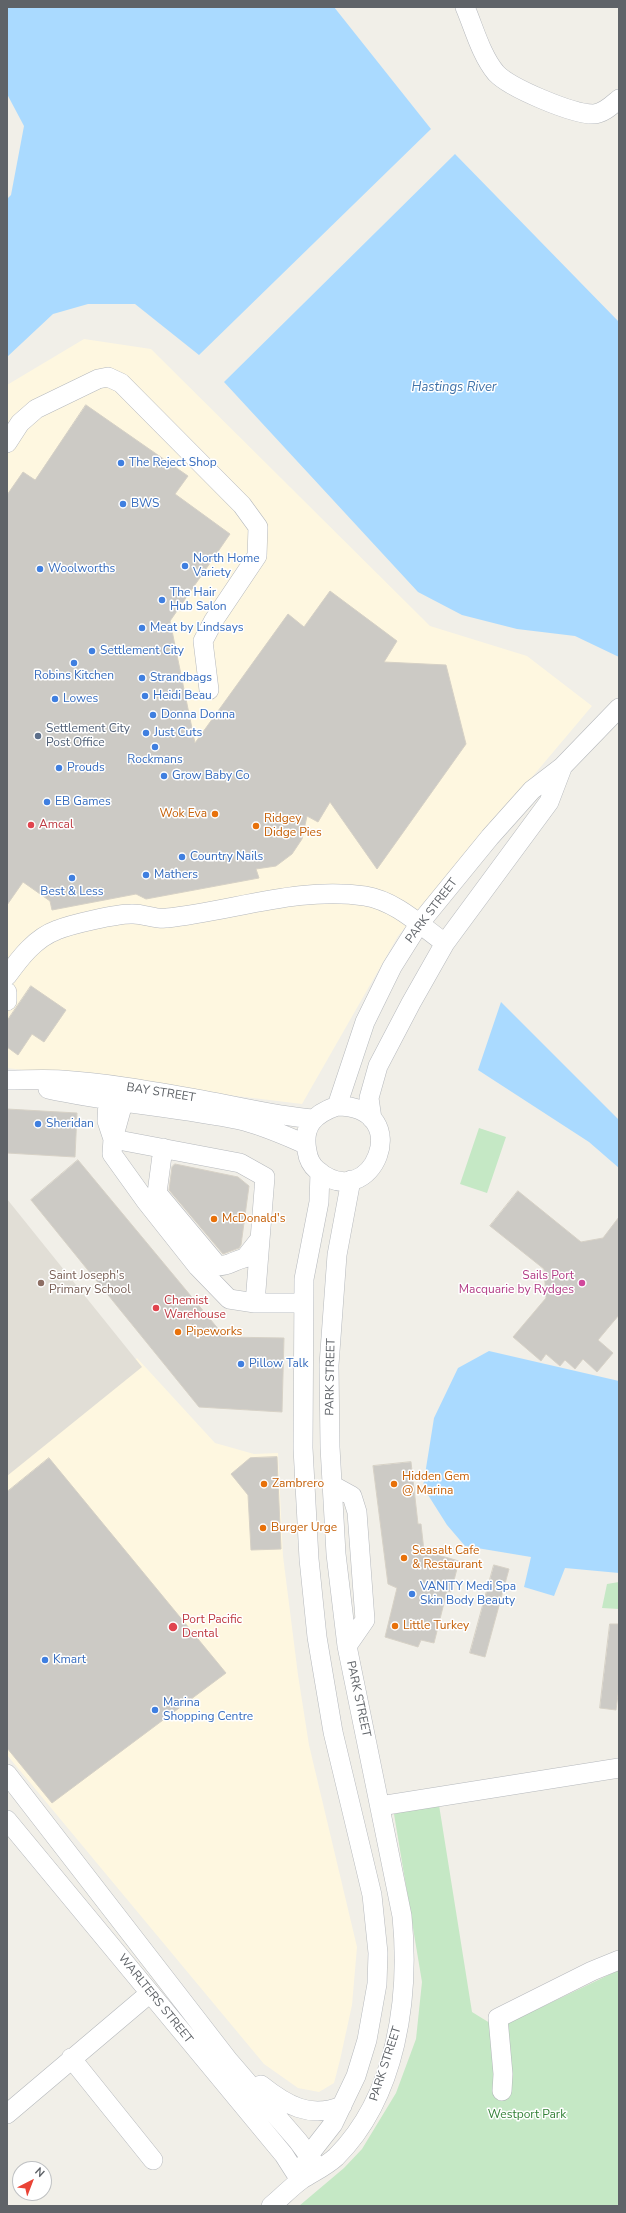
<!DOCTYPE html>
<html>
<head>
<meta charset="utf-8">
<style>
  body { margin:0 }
  #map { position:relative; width:626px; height:2213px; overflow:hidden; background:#f1efe8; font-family:"Nunito Sans",sans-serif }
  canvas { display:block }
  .frame { position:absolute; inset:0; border:8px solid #5f6368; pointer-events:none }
  .north { position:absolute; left:12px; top:2161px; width:40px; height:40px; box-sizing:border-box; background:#fff; border:1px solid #bfc1c3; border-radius:50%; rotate:42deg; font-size:11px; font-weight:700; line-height:16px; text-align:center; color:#5f6368 }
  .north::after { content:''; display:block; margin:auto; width:14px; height:18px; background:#ea4335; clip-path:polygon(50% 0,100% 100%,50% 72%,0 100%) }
</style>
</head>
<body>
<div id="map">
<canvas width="626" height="2213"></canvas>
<div class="frame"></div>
<div class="north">N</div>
</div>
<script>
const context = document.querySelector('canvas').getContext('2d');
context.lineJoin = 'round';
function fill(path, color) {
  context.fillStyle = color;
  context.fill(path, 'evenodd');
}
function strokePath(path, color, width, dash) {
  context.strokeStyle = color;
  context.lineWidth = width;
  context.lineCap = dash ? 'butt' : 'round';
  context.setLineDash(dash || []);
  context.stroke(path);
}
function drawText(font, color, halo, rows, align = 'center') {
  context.font = font + ' "Nunito Sans",sans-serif';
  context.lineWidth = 3;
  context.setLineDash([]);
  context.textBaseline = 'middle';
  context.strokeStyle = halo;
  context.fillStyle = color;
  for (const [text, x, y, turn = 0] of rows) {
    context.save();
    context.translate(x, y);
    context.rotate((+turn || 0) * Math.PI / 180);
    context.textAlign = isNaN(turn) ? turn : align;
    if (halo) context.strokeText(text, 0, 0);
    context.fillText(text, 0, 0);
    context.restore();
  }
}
const commercial = new Path2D(`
  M84 339 151 349 430 626 527 656 592 706 398 936 302 1104 7 1068V385Z
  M137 1358 215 1443 254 1454 278 1453 283 1556 298 1675 309 1745 357 1947 352 2005 340 2060 334 2083 319 2092 298 2088 264 2064 7 1755V1469Z`);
const education = new Path2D(`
  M7 1199 142 1367 7 1476Z`);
const green = new Path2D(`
  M479 1128 506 1137 487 1193 460 1184Z
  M619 1582V1609L602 1608 607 1584Z
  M439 1805 472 2012 498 2028 619 1970V2206H299L344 2168 362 2149 396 2093 416 2039 422 1982 394 1814 415 1808Z`);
const water = new Path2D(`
  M7 7H334L431 129 199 355 135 304H88L53 314 7 357V199L11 195 24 126 7 94Z
  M455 154 619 322V657L575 636 517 629 462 615 418 592 224 382Z
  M501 1002 619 1120V1168L589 1142 478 1070Z
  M489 1351 619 1381V1573L565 1568 554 1596 524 1587 531 1557 465 1546 447 1525 423 1487 434 1418 458 1368Z`);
const building = new Path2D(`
  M86 405 188 476 175 494 230 534 170 621 195 743 288 614 304 627 330 591 397 641 384 662 446 665 466 744 377 869 330 802 318 822 307 816 302 839 292 854 276 866 256 869 259 878 146 899 136 894 52 910 50 901 23 882 7 905V495L23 472 35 480Z
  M31 986 66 1010 44 1042 32 1034 18 1055 7 1047V1021Z
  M7 1109 77 1113 75 1157 7 1153Z
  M78 1160 225 1337 284 1338 282 1412 199 1407 31 1200Z
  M175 1164 238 1177 249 1186 241 1245 239 1248 223 1254 169 1190 172 1167Z
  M518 1191 581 1242 603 1238 619 1217V1315L598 1340 613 1353 597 1372 583 1359 575 1369 565 1360 560 1366 546 1354 541 1361 513 1337 546 1298 544 1269 490 1226Z
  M277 1457 281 1549 251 1550 248 1495 231 1474 250 1458Z
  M49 1458 226 1673 52 1803 7 1748V1492Z
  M411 1462 418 1524H421L424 1551 459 1561 451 1592 447 1591 434 1643 421 1640 418 1647 385 1637 397 1588 388 1584 373 1466Z
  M494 1565 509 1569 485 1657 470 1653Z
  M610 1624H619V1687L616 1710 600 1708Z`);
const minor = new Path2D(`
  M465 7C474 28 481 55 496 73 510 88 572 114 593 114 603 114 612 105 619 99
  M7 443 20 423 36 409 98 379 108 377 121 383 242 505 258 527 257 556 214 620 203 641 209 690
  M7 976C20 958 35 938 57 930 72 924 116 914 131 914 143 913 156 920 167 918 233 911 299 886 365 896 396 901 421 926 445 943
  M7 992V1001
  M7 1080C25 1080 44 1079 62 1080 109 1083 157 1092 203 1100 241 1107 276 1116 314 1119
  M48 1089C111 1103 176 1107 240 1120 262 1125 284 1135 305 1144
  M108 1100 107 1121 113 1139 112 1154 145 1200 198 1267 229 1299 255 1303H303
  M123 1103 113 1139 240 1163 265 1177 255 1303
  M337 1106 365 1022 392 967 419 924 490 837 532 790 562 767 619 708
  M337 1106C417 1106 372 1217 317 1170 311 1165 308 1158 307 1151 302 1126 314 1114 337 1106Z
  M372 1119 369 1098 378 1066 411 1003 445 943 549 802 562 768
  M163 1148 157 1193 218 1266C230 1266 234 1260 245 1258L260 1239
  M332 1485 352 1496 357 1512 365 1620 347 1646
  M7 1774 229 2061 298 2141 315 2164
  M380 1806 619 1768
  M7 1820 284 2155 300 2180
  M71 2058 153 2160
  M261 2085C286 2105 310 2119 342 2106
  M502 2091 503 2074 498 2018 592 1971 619 1960
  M7 2114 150 1993
  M300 2180 308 2156 333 2124 356 2076 367 2040 377 1984 378 1953 372 1895 333 1732 317 1637 309 1559 303 1448 304 1279 319 1202 320 1172
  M271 2206C281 2198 290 2188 301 2180 313 2172 325 2167 336 2157 397 2096 410 1997 402 1916L347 1646 336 1554 330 1447 329 1365 337 1255 351 1180`);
const markers = [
  [121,463,4,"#3f7fe0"],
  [123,504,4,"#3f7fe0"],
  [185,566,4,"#3f7fe0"],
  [40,569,4,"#3f7fe0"],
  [162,600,4,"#3f7fe0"],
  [142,628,4,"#3f7fe0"],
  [92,651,4,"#3f7fe0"],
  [74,663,4,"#3f7fe0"],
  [142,678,4,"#3f7fe0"],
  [145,696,4,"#3f7fe0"],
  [55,699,4,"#3f7fe0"],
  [153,715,4,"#3f7fe0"],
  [146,733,4,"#3f7fe0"],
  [38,736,4,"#5c6f8a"],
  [155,747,4,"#3f7fe0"],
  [59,768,4,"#3f7fe0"],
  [164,776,4,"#3f7fe0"],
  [47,802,4,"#3f7fe0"],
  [215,814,4,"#e8710a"],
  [31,825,4,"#e0444e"],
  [256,826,4,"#e8710a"],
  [182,857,4,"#3f7fe0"],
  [146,875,4,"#3f7fe0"],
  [72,878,4,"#3f7fe0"],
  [38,1124,4,"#3f7fe0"],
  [214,1219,4,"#e8710a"],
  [41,1283,4,"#8d6e63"],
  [582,1283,4,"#d1479c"],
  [156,1308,4,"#e0444e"],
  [178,1332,4,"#e8710a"],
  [241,1364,4,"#3f7fe0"],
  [264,1484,4,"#e8710a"],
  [394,1484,4,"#e8710a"],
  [263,1528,4,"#e8710a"],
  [404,1558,4,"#e8710a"],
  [412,1594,4,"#3f7fe0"],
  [395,1626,4,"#e8710a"],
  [173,1627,5,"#e0444e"],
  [45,1660,4,"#3f7fe0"],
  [155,1710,4,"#3f7fe0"]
];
const shopNames = [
  ["The Reject Shop",129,463],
  ["BWS",131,504],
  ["North Home",193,559],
  ["Variety",193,573],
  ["Woolworths",48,569],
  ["The Hair",170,593],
  ["Hub Salon",170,607],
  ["Meat by Lindsays",150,628],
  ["Settlement City",100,651],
  ["Robins Kitchen",74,676,"center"],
  ["Strandbags",150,678],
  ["Heidi Beau",153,696],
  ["Lowes",63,699],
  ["Donna Donna",161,715],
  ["Just Cuts",154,733],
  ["Rockmans",155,760,"center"],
  ["Prouds",67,768],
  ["Grow Baby Co",172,776],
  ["EB Games",55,802],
  ["Country Nails",190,857],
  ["Mathers",154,875],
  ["Best & Less",72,892,"center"],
  ["Sheridan",46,1124],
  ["Pillow Talk",249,1364],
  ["VANITY Medi Spa",420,1587],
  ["Skin Body Beauty",420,1601],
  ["Kmart",53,1660],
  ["Marina",163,1703],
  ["Shopping Centre",163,1717]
];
const serviceNames = [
  ["Settlement City",46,729],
  ["Post Office",46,743]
];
const foodNames = [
  ["Wok Eva",207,814,"right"],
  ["Ridgey",264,819],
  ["Didge Pies",264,833],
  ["McDonald's",222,1219],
  ["Pipeworks",186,1332],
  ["Hidden Gem",402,1477],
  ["@ Marina",402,1491],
  ["Zambrero",272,1484],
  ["Burger Urge",271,1528],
  ["Seasalt Cafe",412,1551],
  ["& Restaurant",412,1565],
  ["Little Turkey",403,1626]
];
const healthNames = [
  ["Amcal",39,825],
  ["Chemist",164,1301],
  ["Warehouse",164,1315],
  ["Port Pacific",182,1620],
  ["Dental",182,1634]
];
const streetNames = [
  ["PARK STREET",432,911,-53],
  ["BAY STREET",161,1093,9],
  ["PARK STREET",331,1377,-89],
  ["PARK STREET",358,1699,78],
  ["WARLTERS STREET",155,1999,51],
  ["PARK STREET",386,2064,-72]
];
const educationNames = [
  ["Saint Joseph's",49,1276],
  ["Primary School",49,1290]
];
const hotelNames = [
  ["Sails Port",574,1276],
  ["Macquarie by Rydges",574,1290]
];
const parkNames = [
  ["Westport Park",527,2115]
];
const waterNames = [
  ["Hastings River",454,388]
];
fill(commercial, '#fef7e0');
fill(education, '#e1ded6');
fill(green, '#c5e8c5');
fill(water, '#aadaff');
fill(building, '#cccac5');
strokePath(building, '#d6d1c6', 1);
strokePath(minor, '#b5b8bc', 20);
strokePath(minor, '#fff', 19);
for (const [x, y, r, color] of markers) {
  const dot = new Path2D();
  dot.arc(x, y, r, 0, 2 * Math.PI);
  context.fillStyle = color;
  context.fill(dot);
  strokePath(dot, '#fff', 1.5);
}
drawText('12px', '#366cbe', '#fff', shopNames, 'left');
drawText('12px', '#4e5e75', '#fff', serviceNames, 'left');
drawText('12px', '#c56008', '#fff', foodNames, 'left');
drawText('12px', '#be3a42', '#fff', healthNames, 'left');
drawText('12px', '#5f6368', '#fff', streetNames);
drawText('12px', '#785e54', '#fff', educationNames, 'left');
drawText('12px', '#b23c85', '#fff', hotelNames, 'right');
drawText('12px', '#348238', '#fff', parkNames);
drawText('italic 13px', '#4174aa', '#fff', waterNames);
</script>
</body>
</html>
